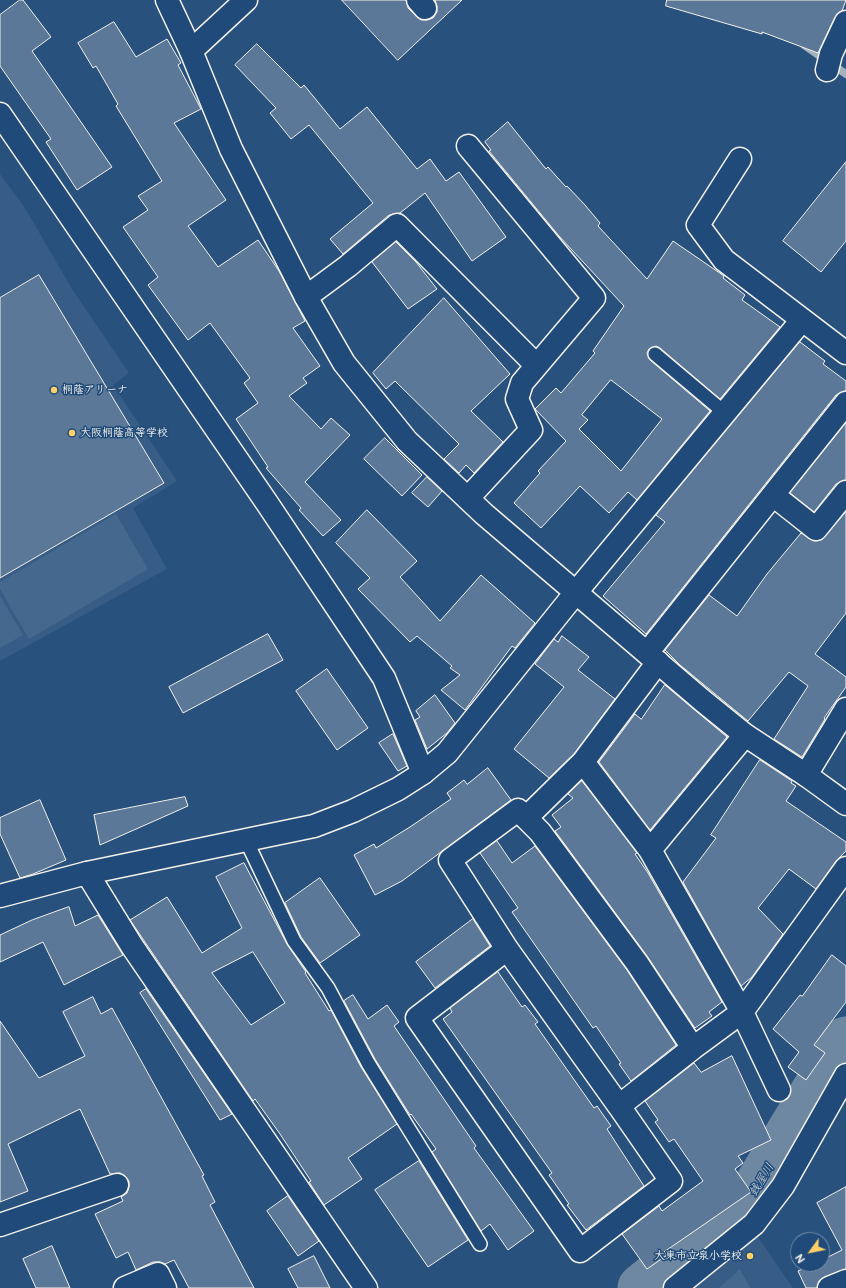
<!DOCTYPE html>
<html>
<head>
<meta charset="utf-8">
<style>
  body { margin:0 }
  #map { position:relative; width:846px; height:1288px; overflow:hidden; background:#28517e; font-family:"Balsamiq Sans",sans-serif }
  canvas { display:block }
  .north { position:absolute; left:790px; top:1232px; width:40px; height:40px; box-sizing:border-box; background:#1f4a7a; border:1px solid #748da6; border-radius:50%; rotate:237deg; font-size:11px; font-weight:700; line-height:16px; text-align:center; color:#f4f1e8 }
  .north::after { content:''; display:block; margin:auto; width:14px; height:18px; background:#ffd166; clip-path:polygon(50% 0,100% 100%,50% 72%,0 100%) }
</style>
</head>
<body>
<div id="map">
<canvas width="846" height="1288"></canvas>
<div class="north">N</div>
</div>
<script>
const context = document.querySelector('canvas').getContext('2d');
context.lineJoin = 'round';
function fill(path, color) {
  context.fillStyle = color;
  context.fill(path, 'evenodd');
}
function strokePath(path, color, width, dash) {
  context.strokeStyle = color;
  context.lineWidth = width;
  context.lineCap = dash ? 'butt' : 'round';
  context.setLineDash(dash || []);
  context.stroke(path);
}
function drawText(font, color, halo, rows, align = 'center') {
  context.font = font + ' "Balsamiq Sans","Klee One",sans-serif';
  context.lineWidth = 3;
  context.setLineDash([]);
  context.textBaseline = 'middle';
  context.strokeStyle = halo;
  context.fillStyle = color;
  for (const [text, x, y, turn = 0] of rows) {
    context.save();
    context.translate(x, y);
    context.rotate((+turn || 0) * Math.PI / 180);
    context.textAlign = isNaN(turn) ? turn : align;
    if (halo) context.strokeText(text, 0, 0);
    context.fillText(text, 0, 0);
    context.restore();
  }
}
const built = new Path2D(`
  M0 174 25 208 72 289 129 373 113 385 177 481 133 508 167 569 0 661Z
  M756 1234 793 1288H691Z`);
const green = new Path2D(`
  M116 514 148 569 29 639 0 589V582Z
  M0 596 23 635 0 648Z
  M740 1269 750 1288H719Z`);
const stream = new Path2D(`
  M804 45 846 74`);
const river = new Path2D(`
  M642 1288 749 1201 846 1041`);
const building = new Path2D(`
  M20 0H23L51 37 32 51 112 167 77 190 46 142 51 139 0 66V15Z
  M342 0H406L408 8 416 16 421 20H427L433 18 437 12V6L435 0H462L398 60Z
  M667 0H846L842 11 835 17 818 53 762 32V34L666 6Z
  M114 22 136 57 167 39 181 63 178 65 201 109 174 123 226 200 188 226 218 267 258 240 279 271 305 321 293 328 320 366 303 378 307 383 289 396 321 429 331 418 350 435 305 482 341 520 323 536 299 510 301 508 266 468 268 467 236 419 258 403 244 383 250 378 210 323 188 340 148 285 158 277 123 227 148 210 138 196 162 181 116 106 118 104 96 66 93 68 78 43Z
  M257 44 301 88 304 85 340 129 367 107 417 169 430 159 446 181 459 172 506 237 472 261 425 193 400 213 389 215 343 254 330 239 373 203 309 125 291 139 270 113 276 108 235 65Z
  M508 122 546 169 548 167 566 187 567 186 585 205 600 223 598 226 647 279 673 241 724 276 723 278 745 295 742 300 780 327 720 399 660 348 656 346 649 349 647 353 650 360 710 411 637 500 628 492 609 513 580 486 541 528 514 503 540 473 538 471 566 441 535 409 556 388 561 393 595 353 593 351 624 306 559 236 489 151 491 150 485 142ZM611 380 662 419 621 471 579 429 588 420 582 415Z
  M846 162V241L821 272 783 241Z
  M396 242 416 262 437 289 408 309 372 262Z
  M39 275 164 483 0 578V298Z
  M444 298 510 374 471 411 503 442 474 473 466 465 459 473 444 459 459 444 395 381 386 389 373 373Z
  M800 342 825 361 823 364 846 381V391L836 395 646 634 603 596 665 522 656 515Z
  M846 423V480L836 484 814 512 790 493Z
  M385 438 422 475 402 496 364 459Z
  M427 477 442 491 428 507 412 493Z
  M367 510 417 561 400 577 440 621 481 575 535 623 515 648 512 646 465 710 441 690 460 675 450 668 452 666 417 636 410 642 358 589 370 578 336 543Z
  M846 512V613L815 654 846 677V687L824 718 825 719 802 757 774 739 808 686 789 672 748 721 680 665 665 650 709 595 737 616 767 574 801 533 814 541 821 540Z
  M268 634 283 660 183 713 169 687Z
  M562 636 589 657 578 670 615 699 574 754 549 778 514 749 564 687 535 664 554 639 558 642Z
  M327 669 368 728 337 750 296 691Z
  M665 685 727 737 650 830 599 762 635 714 641 719Z
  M435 695 455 723 447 733 427 749 415 720 420 717 416 711Z
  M393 734 407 766 398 771 379 743Z
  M760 760 792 781 791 783 796 786 786 801 846 842V851L836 861 816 889 789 869 758 908 783 934 752 977 741 986 683 882 716 838 711 835Z
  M488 768 511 800 402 881 375 895 354 855 374 844 376 848 410 827 451 799 447 793 464 780 467 784Z
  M582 781 637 853 635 854 648 873 722 1002 709 1012 712 1016 695 1028 647 956 555 831 561 827 552 815 573 798 568 794Z
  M185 797 188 806 100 845 94 815Z
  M40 800 66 860 33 874 20 878 0 834V818Z
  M497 841 512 863 535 846 627 970 676 1045 631 1081 619 1064 621 1063 596 1026 593 1028 512 912 518 908 480 853Z
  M244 863 287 944 306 972 305 973 329 1011 331 1010 361 1067 397 1124 348 1158 362 1179 324 1205 309 1182 311 1181 280 1134 255 1099 253 1101 130 920 167 897 202 953 242 928 216 877ZM253 952 285 1003 251 1025 212 973Z
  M320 878 360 935 320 963 301 937 285 903Z
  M69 907 75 926 98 915 123 955 64 985 43 942 0 962V935L32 920Z
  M473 919 490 946 435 988 416 962Z
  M832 955 846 966V1002L814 1045 825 1053 806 1080 788 1067 799 1052 773 1029 800 995 802 996Z
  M498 972 522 1007 525 1005 538 1022 535 1024 594 1108 597 1106 611 1126 607 1129 644 1186 586 1230 567 1205 569 1204 549 1175 552 1173 443 1019 452 1012 450 1008Z
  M146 989 232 1114 220 1120 140 993Z
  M353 995 368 1019 387 1005 399 1022 394 1026 476 1146 474 1148 534 1231 508 1250 490 1224 481 1231 432 1152 436 1149 411 1114 410 1115 375 1059 344 1001Z
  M93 997 101 1014 112 1008 204 1175 202 1176 215 1202 210 1205 254 1288H189L174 1260 165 1264 160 1262H153L136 1270 128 1252 116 1258 95 1214 123 1201 121 1197 127 1193 129 1187V1181L125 1176 120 1173 110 1174 80 1109 8 1144 28 1191 0 1202V1021L39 1078 85 1056 63 1012Z
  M732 1056 771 1140 738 1156 743 1163 735 1169 751 1192 664 1252 667 1255 647 1269 622 1234 659 1206 662 1211 703 1181 674 1139 669 1142 655 1122 658 1120 645 1101 694 1063 701 1072Z
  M419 1161 468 1240 428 1267 375 1190Z
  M846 1187V1269L824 1277 819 1281 817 1288H806L798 1271 813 1264H822V1260L842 1250 817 1203Z
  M288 1196 319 1241 298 1256 267 1211Z
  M52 1246 70 1288H36L23 1259Z
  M314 1256 330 1288H298L288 1269Z`);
const lane = new Path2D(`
  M655 354 725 413
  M246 840 294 941 328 988 368 1063 480 1244`);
const street = new Path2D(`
  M418 0 425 8
  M191 51 246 0
  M827 70 831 54 846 22
  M0 114 267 503 384 678 423 773
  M740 159 698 225 724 260 846 353
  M306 297 348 266 397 225 536 365
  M773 495 816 529 846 492
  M468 498 531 430 517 399 522 383 594 298 468 146
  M577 591 802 320
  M647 653 846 403
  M583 762 650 850 742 1012 779 1090
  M806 775 846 709
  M526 818 583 762 658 662
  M650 850 745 735
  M87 873 132 946 366 1288
  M507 949 417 1018 580 1251 671 1181 619 1106
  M693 1048 637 963 540 832 518 810 450 860 507 949 619 1106 693 1048 742 1012 846 868
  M0 1225 117 1185
  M125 1288 158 1274 165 1288
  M675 1288 754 1224 783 1186 846 1075
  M829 1288 846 1281`);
const secondary = new Path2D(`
  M167 0 191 51 231 149 306 297 344 363 407 441 484 514 703 701 745 735 806 775 846 804
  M0 896 87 873 314 826 353 811 398 789 423 773 447 753 577 591`);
const markers = [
  [54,390,4,"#ffd166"],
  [72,433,4,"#ffd166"],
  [750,1256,4,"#ffd166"]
];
const poiNames = [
  ["桐蔭アリーナ",62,390],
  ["大阪桐蔭高等学校",80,433],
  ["大東市立泉小学校",742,1256,"right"]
];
const waterNames = [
  ["銭屋川",762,1180,-59]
];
fill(built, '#375d86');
fill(green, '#45688e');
strokePath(stream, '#a4b2be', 8);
strokePath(river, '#6e88a2', 49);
fill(building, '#5b7899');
strokePath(building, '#f4f1e8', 1);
strokePath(lane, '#f4f1e8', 16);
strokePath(street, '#f4f1e8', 25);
strokePath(secondary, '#f4f1e8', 25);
strokePath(lane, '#1f4a7a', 13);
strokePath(street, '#1f4a7a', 22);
strokePath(secondary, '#1f4a7a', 22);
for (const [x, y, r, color] of markers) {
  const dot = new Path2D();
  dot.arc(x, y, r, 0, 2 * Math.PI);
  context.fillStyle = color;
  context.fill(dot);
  strokePath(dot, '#1f4a7a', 1.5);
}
drawText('bold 11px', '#f4f1e8', '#1f4a7a', poiNames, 'left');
drawText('italic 12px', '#d9dcda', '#1f4a7a', waterNames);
</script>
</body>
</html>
